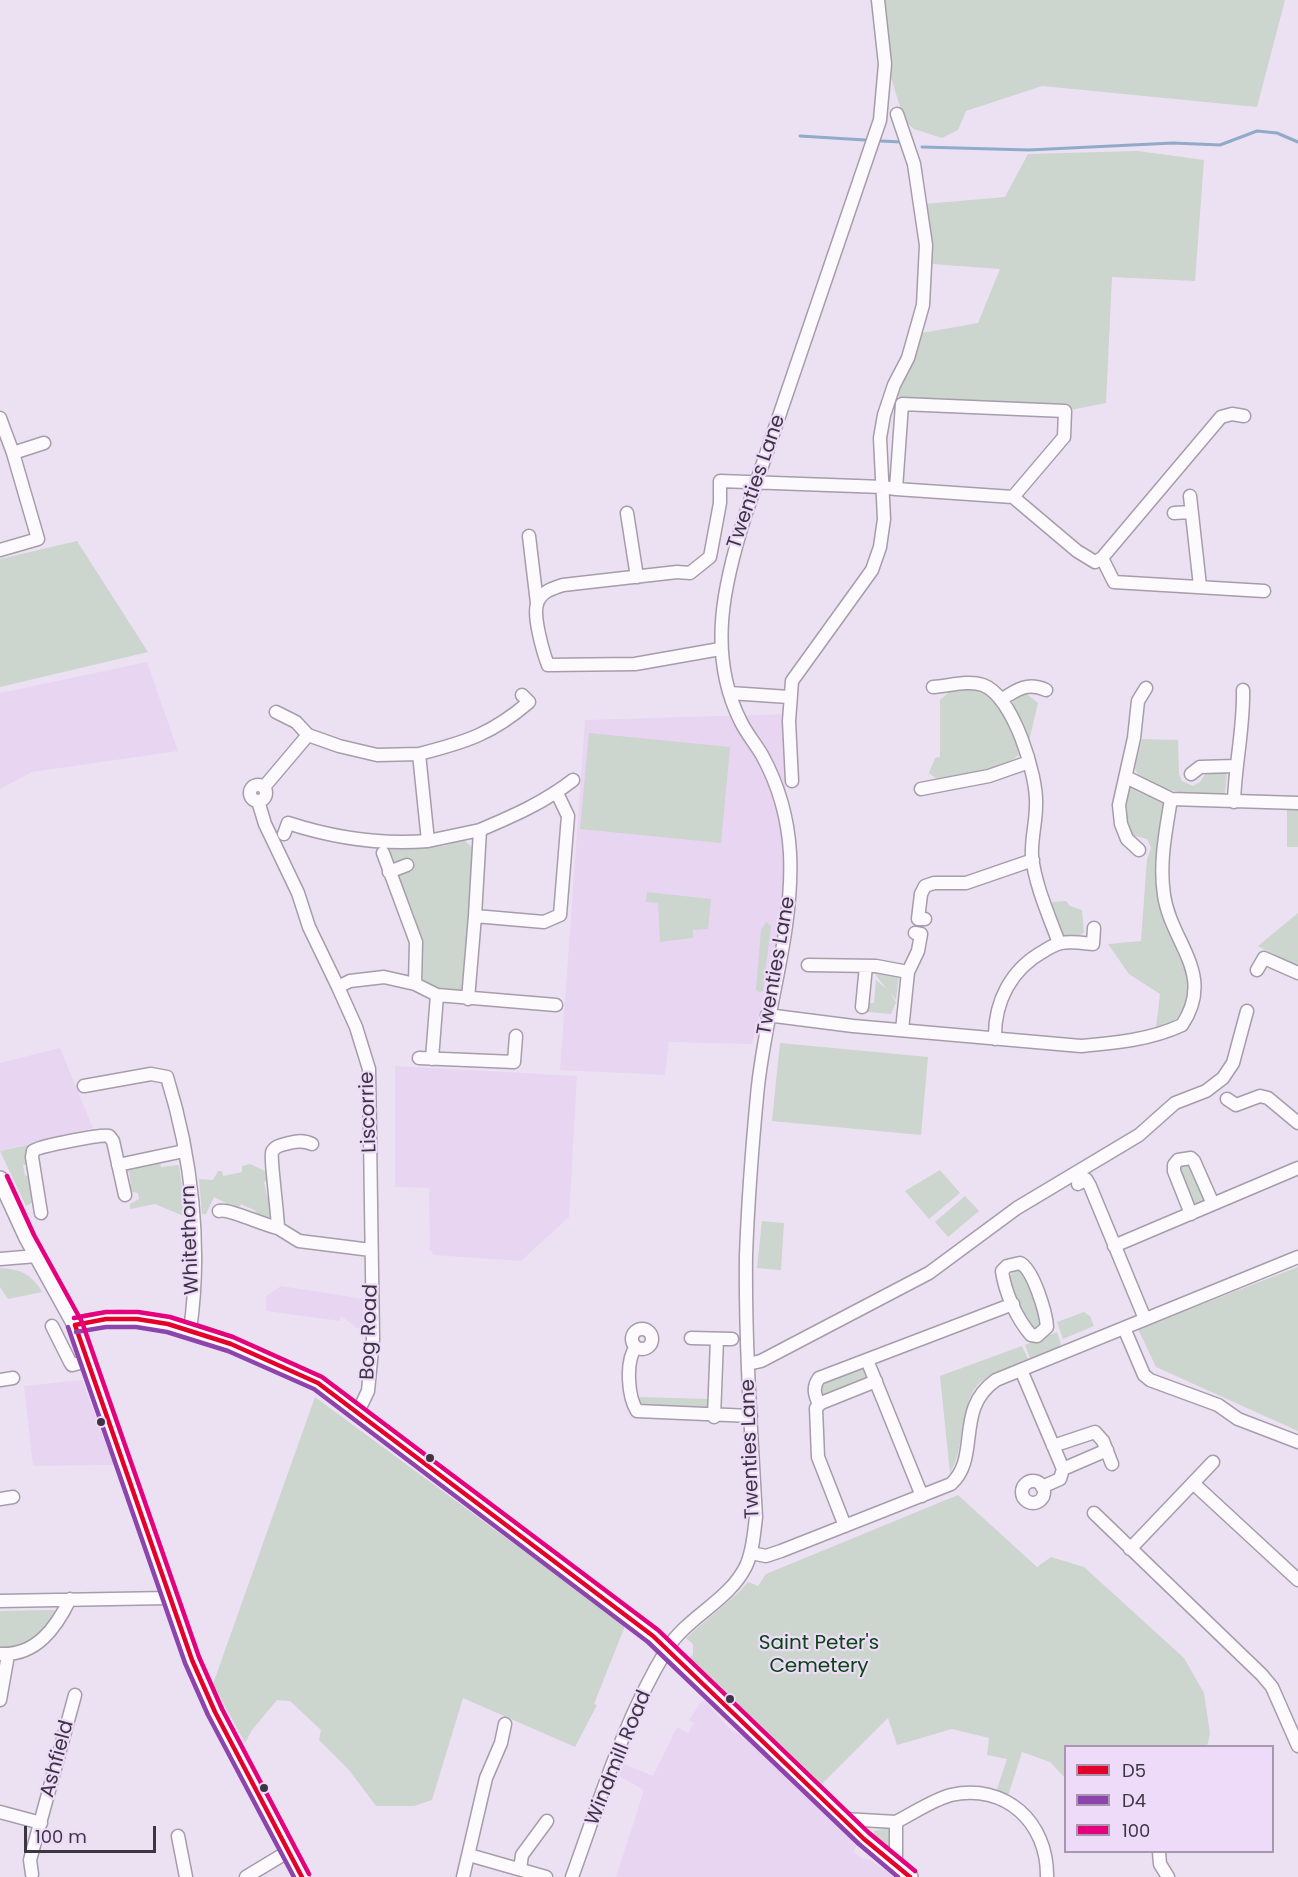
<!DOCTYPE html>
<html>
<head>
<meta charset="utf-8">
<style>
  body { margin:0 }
  #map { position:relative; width:1298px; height:1877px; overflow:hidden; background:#ece1f2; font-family:Poppins,sans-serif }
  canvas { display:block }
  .legend { position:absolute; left:1064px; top:1745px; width:210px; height:108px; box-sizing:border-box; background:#eedaf9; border:2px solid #a798b0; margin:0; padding:8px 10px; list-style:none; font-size:18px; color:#3d3542 }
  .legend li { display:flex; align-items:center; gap:12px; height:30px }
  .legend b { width:30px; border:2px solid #a798b0 }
  .scale { position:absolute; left:24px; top:1826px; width:132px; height:27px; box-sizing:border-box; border:3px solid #3d3542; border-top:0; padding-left:8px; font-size:18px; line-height:21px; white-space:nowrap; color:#3d3542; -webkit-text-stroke:4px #eedaf9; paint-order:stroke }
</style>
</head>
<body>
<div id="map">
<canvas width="1298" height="1877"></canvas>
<ul class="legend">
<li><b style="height:8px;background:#e4002b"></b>D5</li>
<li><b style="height:8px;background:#8e44ad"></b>D4</li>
<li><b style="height:8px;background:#e5007d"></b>100</li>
</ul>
<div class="scale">100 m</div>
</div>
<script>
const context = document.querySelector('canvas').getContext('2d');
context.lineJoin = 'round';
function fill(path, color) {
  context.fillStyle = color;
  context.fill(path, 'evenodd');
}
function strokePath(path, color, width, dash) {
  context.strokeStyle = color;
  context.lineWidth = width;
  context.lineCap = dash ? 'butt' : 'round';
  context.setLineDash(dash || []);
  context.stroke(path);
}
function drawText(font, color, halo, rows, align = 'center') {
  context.font = font + ' Poppins,sans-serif';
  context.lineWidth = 4.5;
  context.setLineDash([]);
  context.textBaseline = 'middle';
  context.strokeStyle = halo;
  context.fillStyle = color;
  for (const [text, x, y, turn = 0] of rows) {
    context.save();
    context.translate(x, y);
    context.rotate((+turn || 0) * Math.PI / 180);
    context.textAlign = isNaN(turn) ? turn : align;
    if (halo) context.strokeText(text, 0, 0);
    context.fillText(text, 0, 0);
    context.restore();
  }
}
const built = new Path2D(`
  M147 662 178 751 32 772 0 789V693Z
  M787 714 785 935 770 974 752 1044 669 1042 665 1075 560 1070 585 720Z
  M60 1048 93 1128 0 1151V1063Z
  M395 1066 577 1076 569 1217 521 1261 433 1255 432 1251H430L429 1188 395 1187Z
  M281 1286 364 1299 363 1332 341 1316 340 1321 266 1311V1296Z
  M82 1380 114 1465 33 1466 24 1386Z
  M705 1701 732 1731 749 1737 846 1832 856 1845 854 1852 862 1858 871 1860 894 1877H616L644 1790 619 1776 624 1764 653 1776 677 1727 688 1733 694 1723 689 1720 700 1703Z`);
const green = new Path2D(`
  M872 0H1285L1257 107 1042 86 966 111 958 130 942 138 914 129 904 120 882 48Z
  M1138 151 1204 160 1195 281 1112 277 1106 403 1065 411 902 404 894 385 914 358 921 333 978 323 1000 269 932 264 925 204 1005 197 1028 154Z
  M77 541 148 652 0 687V559Z
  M971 689C977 691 984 692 989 696 1003 707 1017 738 1019 755 999 772 962 775 937 779L929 773 935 758 940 757V700L949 692Z
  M1026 693 1038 703 1029 741 1012 705 1015 698Z
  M589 733 730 747 721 843 580 829Z
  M1142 739 1178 740 1179 774 1182 781 1193 786 1200 782 1207 771 1222 769 1227 775 1225 793C1207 799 1139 790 1135 768Z
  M1133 785 1163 801 1164 805C1162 829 1157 855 1158 879 1159 918 1227 1014 1156 1027L1160 994 1129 974 1108 944 1141 941 1147 859 1151 848 1147 839 1132 835C1127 823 1118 794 1133 785Z
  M1287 810H1298V847H1287Z
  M464 840 474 849 465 988 459 993 446 992 423 982 420 934 412 909 398 881V863L392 862 387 850 443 846Z
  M647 892 711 899 708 929 693 930V938L660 942 658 903 646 902Z
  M1066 901 1070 906 1082 910 1084 932 1078 938 1063 935 1052 909V902Z
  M1298 913V967L1258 946Z
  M766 922 771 926 763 991 759 992 756 990 761 930Z
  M873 969 899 974 896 1000C889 990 878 981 873 969Z
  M876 980 888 990 896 1002 891 1014 857 1011V1009H869L870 1003H874Z
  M780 1043 928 1057 921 1135 772 1121Z
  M32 1144 28 1152 29 1164 23 1165 25 1176 31 1174 35 1201 26 1206 0 1151Z
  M160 1161 161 1167 179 1165 186 1217 155 1204 130 1209V1204L139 1199 138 1193 128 1191 126 1186 131 1184 129 1172 124 1173V1169Z
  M1190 1163 1205 1199 1196 1205 1191 1202 1179 1168Z
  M250 1164 267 1172 270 1180 264 1182 267 1197H273L271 1220 268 1222 253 1217 256 1211 241 1204 238 1209 214 1197 206 1214H202L199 1179 213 1180 218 1171H222L223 1176 242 1172V1166Z
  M940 1170 960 1193 929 1219 905 1191Z
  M965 1196 979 1211 948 1237 935 1222Z
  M762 1221 784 1223 781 1270 757 1268Z
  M1298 1267V1431L1156 1367 1138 1329Z
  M0 1268C20 1269 32 1274 42 1292L8 1299 0 1287Z
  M1014 1269 1023 1270 1043 1320 1042 1327 1034 1330 1027 1325 1009 1279Z
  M1084 1312 1090 1316 1094 1326 1063 1339 1057 1322Z
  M1057 1332 1061 1344 1059 1347 1030 1358 1025 1345Z
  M1022 1346 1028 1359C974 1382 972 1377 961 1437 959 1449 957 1461 950 1473L940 1376Z
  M859 1368 867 1370 868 1379 821 1397 820 1384Z
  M315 1397 525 1552 627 1621 594 1704 597 1705 575 1747 463 1698 432 1800 414 1806H376L349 1770 319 1740 321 1730 290 1701 277 1700 252 1730 245 1743 213 1684Z
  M640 1397 709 1399V1408L640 1406 637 1401Z
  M958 1495 1037 1567 1051 1557 1084 1567 1184 1658 1204 1693 1210 1734 1207 1746H1066L1065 1778 1050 1762 1022 1752 1008 1796 996 1792 1007 1759 987 1755 989 1738 952 1729 897 1745 888 1718 820 1786 687 1659 693 1655V1644L686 1638 739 1592 748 1582 758 1586 766 1574Z
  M54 1610 55 1616C43 1640 25 1644 0 1650V1611Z
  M887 1828 891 1830V1849L887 1848 873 1834 874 1831Z`);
const stream = new Path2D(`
  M800 136 865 140
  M881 141 901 142
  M922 147 1029 150 1173 143 1220 145 1257 131 1277 133 1298 142`);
const minor = new Path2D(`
  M0 418 13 453
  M1190 496 1200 586
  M1013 497 1077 551 1095 562 1102 558 1221 417 1232 414 1244 416
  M627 513 637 577
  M1174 513 1191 512
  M529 536 537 603
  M0 550 38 539 13 453 44 443
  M1102 558 1114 582 1264 591
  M720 649 635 664 548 665C543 652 533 617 537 604 540 592 553 588 563 585L677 572 690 573 710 557 720 503V481L883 487 896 489 1013 497 1064 437 1065 411 902 404 896 489
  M933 687C949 686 968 680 983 685 1013 696 1038 776 1036 806 1036 823 1031 839 1032 856 1035 885 1049 916 1059 943
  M730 693 789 697
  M1001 700C1017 689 1028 682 1046 690
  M276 712 296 722 308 735 339 746 377 755 419 754
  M1191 774 1200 767 1236 766
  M1126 777 1171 799 1298 803
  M792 781 789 721 792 681 872 570 880 547 884 519 880 438 884 415 894 385 908 358 923 305 926 245 914 164 897 114
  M250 793a8 8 0 1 1 16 0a8 8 0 1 1-16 0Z
  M264 787 308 735
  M921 789 989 776 1029 762
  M258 801 265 824 298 893 309 927 338 987
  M1234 802C1235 764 1244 728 1243 690
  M480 830 428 841 419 754C466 742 492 734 529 702L522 695
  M284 834 288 823C334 838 379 845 428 841
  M1139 850 1127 839 1121 824 1119 805 1134 738 1138 701 1146 688
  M383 853 416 942 415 984
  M389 872 407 865
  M475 916 480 830C513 816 545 802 573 780
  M925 919H918L921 894 925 886 934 883H966L1033 860
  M808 965 876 966 908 972
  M1257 970 1264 958 1298 973
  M468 999 475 916 544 922 560 915 568 816 557 793
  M862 1007 866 966
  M767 1015 853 1026 1081 1046C1115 1043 1150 1040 1182 1025 1216 974 1171 943 1164 895 1159 863 1166 830 1171 799
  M902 1030 908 972 918 951 921 934 915 933
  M995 1039C994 1002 1011 969 1044 951 1049 948 1055 944 1061 943 1071 941 1083 943 1093 944L1094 928
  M419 1058 514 1062 516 1036
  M432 1059 437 995
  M84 1086 151 1074 167 1077C192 1157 202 1247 190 1330
  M1227 1099 1236 1105 1260 1096 1268 1098 1298 1123
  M312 1144C304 1140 297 1141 289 1143 282 1145 276 1145 272 1152 270 1155 278 1217 278 1228L299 1241 371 1250
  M118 1165 184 1151
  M1078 1184 1086 1179 1090 1186 1145 1319
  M219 1211C228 1208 263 1225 278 1228
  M41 1213 32 1157 33 1151C39 1146 102 1134 109 1136L113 1141 125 1195
  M1191 1214 1174 1171V1165L1178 1160 1191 1158 1194 1161 1213 1204
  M1114 1246 1298 1168
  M0 1259 37 1256
  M1020 1263C1033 1269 1046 1312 1047 1327L1037 1336 1031 1335C1017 1319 1005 1293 1002 1271L1007 1266Z
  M52 1326 70 1362 72 1365 88 1361
  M1124 1328 1144 1375 1150 1380 1218 1405 1238 1419 1298 1442
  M632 1339a10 10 0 1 1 20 0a10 10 0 1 1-20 0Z
  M691 1338 732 1339
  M636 1347C625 1361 628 1397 637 1411L751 1416
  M867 1360 922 1496
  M748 1364 761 1361 929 1273 1017 1208 1139 1135 1175 1103 1206 1091 1223 1078 1233 1063 1247 1011
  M1021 1370 1063 1469 1060 1479 1042 1487
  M0 1380 13 1378
  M819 1405C815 1395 812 1388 819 1378L1013 1304
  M358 1412 368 1391 373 1339 369 1069 356 1027 338 987 350 981 384 977 415 984 437 995 556 1005
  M714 1417 717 1339
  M1053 1446 1095 1432 1103 1441 1112 1464
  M1063 1469 1107 1450
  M1022 1492a11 11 0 1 1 22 0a11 11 0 1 1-22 0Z
  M1193 1483 1298 1580
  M0 1499 13 1497
  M1094 1513 1262 1675 1272 1687 1298 1746
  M845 1526 818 1457 816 1408 821 1403 876 1381
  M1130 1549 1213 1462
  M751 1553 766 1556 781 1551 951 1484C981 1457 954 1409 996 1380L1298 1257
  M0 1601 168 1598
  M0 1654C36 1656 56 1628 70 1599
  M0 1700 8 1655
  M0 1812 41 1823
  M844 1819 896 1822
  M178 1836 186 1877
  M1159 1852 1160 1864 1168 1877
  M469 1855 546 1877
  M896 1868V1822C914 1813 932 1800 951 1795 1005 1783 1048 1822 1047 1877
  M520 1869 522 1855 547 1821
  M32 1874 30 1860 75 1695
  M246 1877 289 1851
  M463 1877 486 1778 501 1743 505 1724
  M572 1877C600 1800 624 1719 667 1649 688 1616 729 1601 746 1566 753 1551 754 1533 756 1517 751 1430 745 1342 746 1255 748 1202 752 1149 757 1096 764 1014 794 935 790 853 788 818 779 786 762 755 755 743 746 733 740 720 707 653 724 583 745 516L880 120 885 64 878 0`);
const major = new Path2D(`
  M0 1179 27 1238 75 1325 192 1660 215 1712 302 1877
  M75 1325C156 1301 246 1351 318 1383L653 1636 864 1839 910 1877`);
const bus1 = new Path2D(`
  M75 1325 106 1319H137L168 1324 231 1344 318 1383 653 1636 864 1839 910 1877
  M75 1325 192 1660 215 1712 302 1877`);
const bus2 = new Path2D(`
  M68 1327 185 1663 208 1715 294 1877
  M76 1332 106 1327H136L167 1332 228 1351 314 1389 648 1642 859 1844 898 1877`);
const bus3 = new Path2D(`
  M7 1176 34 1235 82 1322 199 1657 222 1709 309 1874
  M74 1318 106 1312H138L170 1317 233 1337 322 1377 658 1630 869 1833 915 1871`);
const markers = [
  [101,1422,5,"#3d3542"],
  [430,1458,5,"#3d3542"],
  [730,1699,5,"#3d3542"],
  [264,1788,5,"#3d3542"]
];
const streetNames = [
  ["Twenties Lane",757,482,-71],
  ["Twenties Lane",777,966,-80],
  ["Liscorrie",369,1112,-92],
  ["Whitethorn",191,1240,-92],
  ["Bog Road",370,1332,-88],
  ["Twenties Lane",751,1449,-92],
  ["Windmill Road",619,1758,-68],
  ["Ashfield",58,1759,-75]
];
const parkNames = [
  ["Saint Peter's",819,1644],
  ["Cemetery",819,1667]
];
fill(built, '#e8d5f2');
fill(green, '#ccd5ce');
strokePath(stream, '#90aac9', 3);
strokePath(minor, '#a59daa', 15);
strokePath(major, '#a59daa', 18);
strokePath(minor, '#fcfafd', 12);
strokePath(major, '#fcfafd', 15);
strokePath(bus1, '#e4002b', 4.5);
strokePath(bus2, '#8e44ad', 4.5);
strokePath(bus3, '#e5007d', 4.5);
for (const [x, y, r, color] of markers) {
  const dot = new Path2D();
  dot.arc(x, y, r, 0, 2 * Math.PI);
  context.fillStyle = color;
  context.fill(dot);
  strokePath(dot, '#eedaf9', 2);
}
drawText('20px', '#3d3542', '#eedaf9', streetNames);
drawText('20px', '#084611', '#eedaf9', parkNames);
</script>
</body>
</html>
